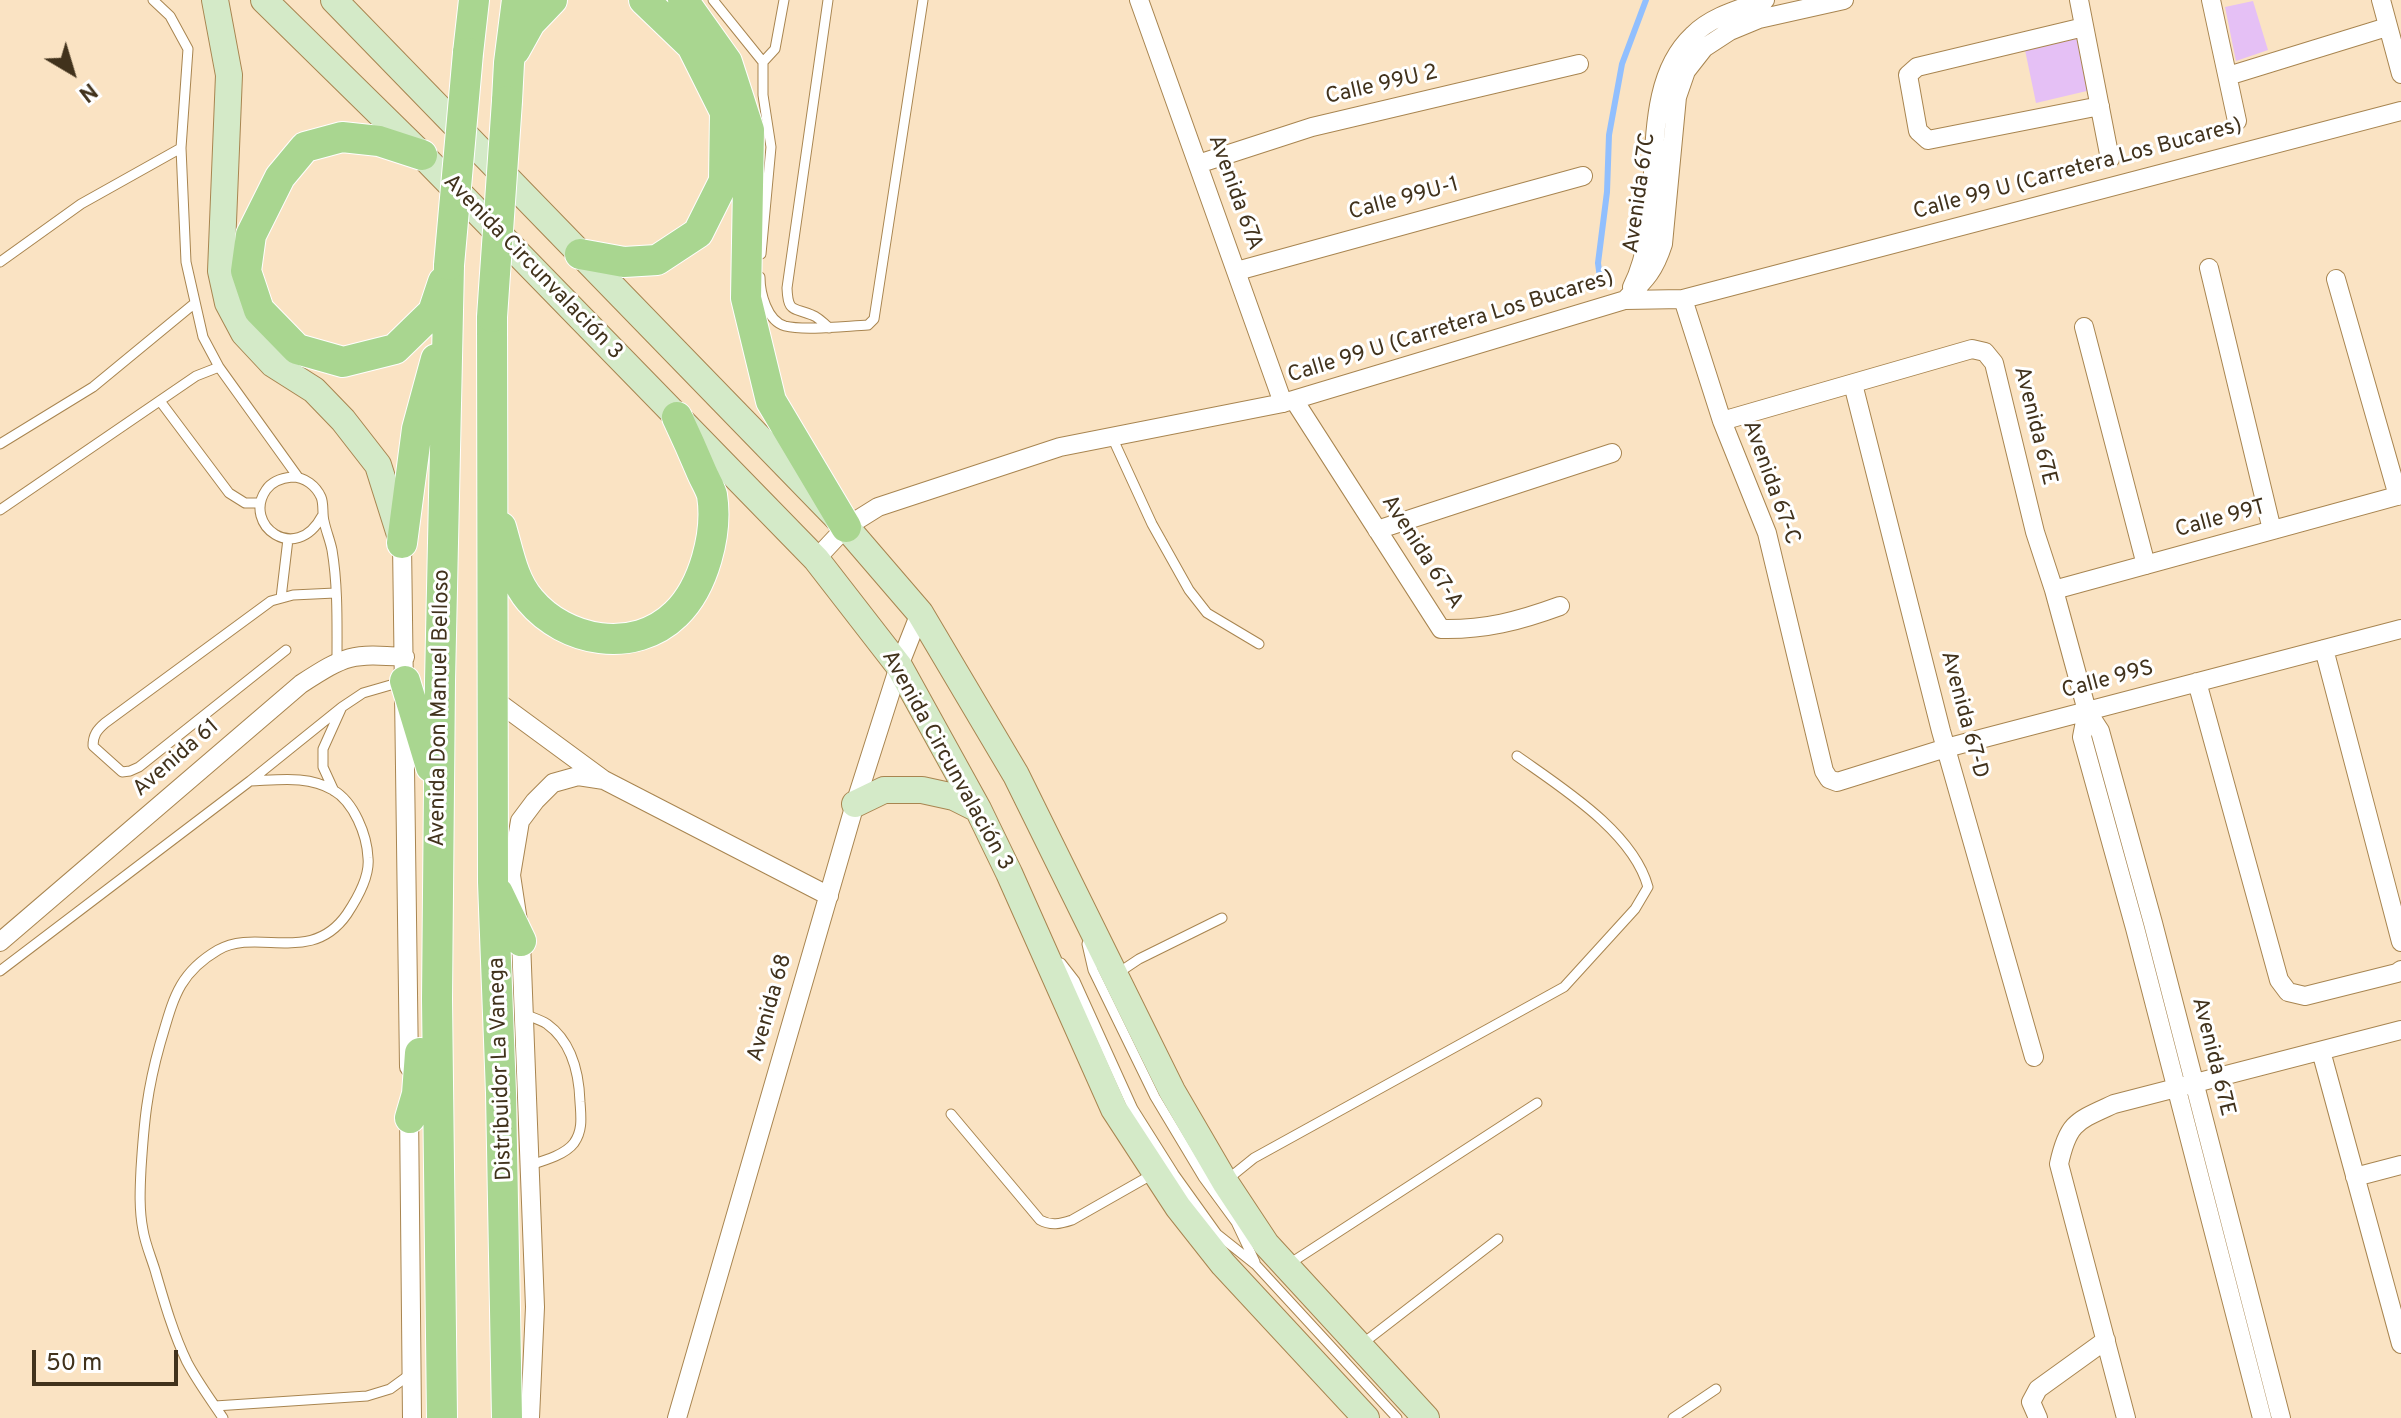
<!DOCTYPE html>
<html>
<head>
<meta charset="utf-8">
<style>
  body { margin:0 }
  #map { position:relative; width:2401px; height:1418px; overflow:hidden; background:#fae3c3; font-family:Overpass,sans-serif }
  canvas { display:block }
  .north { position:absolute; left:32px; top:32px; width:80px; height:80px; -webkit-text-stroke:6px #fff; paint-order:stroke; rotate:142deg; font-size:22px; font-weight:700; line-height:32px; text-align:center; color:#41321c }
  .north::after { content:''; display:block; margin:auto; width:28px; height:36px; background:#41321c; clip-path:polygon(50% 0,100% 100%,50% 72%,0 100%) }
  .scale { position:absolute; left:32px; top:1350px; width:146px; height:36px; box-sizing:border-box; border:4px solid #41321c; border-top:0; padding-left:10px; font-size:24px; line-height:28px; white-space:nowrap; color:#41321c; -webkit-text-stroke:6px #fff; paint-order:stroke }
</style>
</head>
<body>
<div id="map">
<canvas width="2401" height="1418"></canvas>
<div class="north">N</div>
<div class="scale">50 m</div>
</div>
<script>
const context = document.querySelector('canvas').getContext('2d');
context.lineJoin = 'round';
function fill(path, color) {
  context.fillStyle = color;
  context.fill(path, 'evenodd');
}
function strokePath(path, color, width, dash) {
  context.strokeStyle = color;
  context.lineWidth = width;
  context.lineCap = dash ? 'butt' : 'round';
  context.setLineDash(dash || []);
  context.stroke(path);
}
function drawText(font, color, halo, rows, align = 'center') {
  context.font = font + ' Overpass,sans-serif';
  context.lineWidth = 6;
  context.setLineDash([]);
  context.textBaseline = 'middle';
  context.strokeStyle = halo;
  context.fillStyle = color;
  for (const [text, x, y, turn = 0] of rows) {
    context.save();
    context.translate(x, y);
    context.rotate((+turn || 0) * Math.PI / 180);
    context.textAlign = isNaN(turn) ? turn : align;
    if (halo) context.strokeText(text, 0, 0);
    context.fillText(text, 0, 0);
    context.restore();
  }
}
const green = new Path2D(`
  M2253 1 2268 50 2236 61 2225 7Z
  M2080 37 2091 90 2036 103 2025 50Z`);
const stream = new Path2D(`
  M1600 278 1598 263 1607 192 1609 135 1622 64 1646 0`);
const service = new Path2D(`
  M153 0 170 16 188 49 181 148 186 262 203 337 219 367
  M713 0 763 62V95L771 147 761 254
  M828 0 787 288C788 313 793 307 812 315 818 317 824 323 829 328
  M763 62 775 49 784 0
  M0 262 81 204 181 148
  M760 277C760 293 767 321 785 326 805 331 846 326 868 325L874 319 923 0
  M160 401 229 493 245 503H260
  M1112 437 1152 524 1189 590 1207 613 1259 644
  M0 444 93 387 195 303
  M0 510 196 376 219 367 298 477
  M322 516C296 565 242 525 266 490 272 481 282 478 292 477 305 477 316 486 321 497 324 504 322 513 324 521 326 531 330 540 332 550 338 586 337 624 337 660
  M281 598 288 539
  M286 650 139 767 130 771 122 772 93 746C93 735 97 730 105 723L271 601 293 595 335 593
  M334 791 323 767V749L341 709
  M1087 944 1093 970 1155 1097 1203 1177 1236 1222 1255 1262
  M1061 963 1075 981 1133 1109 1174 1174 1217 1234 1256 1265 1397 1418
  M0 971 250 781 342 707 363 693 401 682
  M1118 973 1139 959 1222 918
  M524 1014C531 1017 541 1020 547 1024 572 1042 579 1072 580 1102 581 1117 583 1130 574 1143 565 1155 543 1161 530 1165
  M951 1114 1040 1220C1051 1226 1060 1224 1072 1220L1153 1174
  M1228 1179 1254 1158 1564 987 1635 909 1648 887C1633 832 1562 788 1517 756
  M1289 1264 1537 1103
  M1362 1344 1498 1239
  M215 1406 367 1396 390 1389 412 1373
  M223 1418C211 1400 197 1381 187 1362 173 1333 164 1301 155 1270 151 1257 145 1243 143 1230 139 1210 140 1189 141 1169 144 1122 147 1090 160 1044 173 1001 177 974 218 950 258 927 311 966 347 914 357 899 370 876 368 858 367 835 354 802 333 790 308 775 278 780 250 781
  M1673 1418 1716 1389`);
const minor = new Path2D(`
  M1139 0 1283 403
  M2079 0 2110 159
  M2211 0 2237 121
  M2381 0 2401 74
  M2084 27 1917 67 1908 75 1918 131 1928 140 2100 106
  M2228 76 2387 27
  M1198 164 1312 127 1579 64
  M2209 268 2272 530
  M1237 271 1583 176
  M2336 279 2398 496
  M1632 287C1671 211 1631 93 1693 35 1712 16 1740 9 1765 0
  M1683 299 1722 421 1767 533 1824 771 1829 779 1837 782 1946 748 2401 629
  M1625 300C1645 280 1654 272 1663 244L1677 97 1686 71 1704 48 1730 31 1759 19 1844 0
  M2084 327 2146 565
  M1853 384 1941 731 2034 1057
  M1294 400 1441 629C1485 630 1519 621 1560 606
  M1722 421 1972 349 1985 352 1994 363 2035 532 2054 590 2087 711 2100 731 2153 923 2281 1418
  M1377 530 1612 453
  M402 543 409 1067
  M816 559 846 527 878 507 1060 447 1283 403 1625 300 1683 299 2401 111
  M2054 590 2401 495
  M2324 649 2401 942
  M2197 682 2279 980 2288 992 2305 996 2397 973 2401 970
  M491 697 604 780 829 896
  M2087 711 2082 737 2135 928 2262 1418
  M0 942 301 684C346 655 351 653 405 657
  M2321 1051 2401 1344
  M409 1109 412 1418
  M2355 1177 2401 1165
  M530 1418 535 1307 521 941 511 875 520 821 535 801 553 783 578 776 604 780
  M677 1418 855 804 899 666 920 613
  M2038 1418 2031 1402 2038 1389 2106 1340
  M2126 1418 2059 1164C2068 1122 2077 1121 2114 1104L2401 1030`);
const secondary = new Path2D(`
  M215 0 229 75 221 271 228 303 244 333 273 364 314 390 343 420 378 465 402 541
  M264 0 422 155 816 559 899 666 978 809 1009 873 1114 1109 1178 1207 1223 1264 1366 1418
  M334 0 846 527 920 613 1016 775 1172 1091 1225 1182 1266 1244 1426 1418
  M855 804 884 790H922L954 797 978 809`);
const primary = new Path2D(`
  M683 0 727 62 749 130 746 298 771 401 846 527
  M515 50 530 23 552 0
  M468 53 474 0
  M507 101 509 63 517 0
  M422 155 379 141 342 137 305 147 280 177 251 235 246 271 259 310 297 349 343 362 395 349 433 312 443 282
  M580 254 624 262 657 260 698 233 724 181 725 112 692 46 644 0
  M492 317 493 882 501 1093 507 1418
  M501 527C508 550 513 581 530 600 565 642 634 655 676 614 704 587 718 533 712 495 710 488 705 480 702 473 694 454 686 436 677 417
  M402 543 417 429 436 359
  M405 681 431 767
  M498 893 521 941
  M410 1118 417 1094 420 1053
  M442 1418 437 999 440 681 449 265`);
const primaryBridge = new Path2D(`
  M449 265 468 53
  M492 317 507 101`);
const streetNames = [
  ["Calle 99U 2",1382,86,-13],
  ["Calle 99 U (Carretera Los Bucares)",2078,170,-15],
  ["Avenida 67A",1234,193,70],
  ["Avenida 67C",1641,193,-82],
  ["Calle 99U-1",1404,200,-15],
  ["Avenida Circunvalación 3",532,268,46],
  ["Calle 99 U (Carretera Los Bucares)",1451,328,-17],
  ["Avenida 67E",2034,426,76],
  ["Avenida 67-C",1770,483,70],
  ["Calle 99T",2221,520,-15],
  ["Avenida 67-A",1421,553,57],
  ["Calle 99S",2108,681,-15],
  ["Avenida Don Manuel Belloso",441,708,-89],
  ["Avenida 67-D",1963,715,75],
  ["Avenida 61",177,759,-41],
  ["Avenida Circunvalación 3",946,761,61],
  ["Avenida 68",771,1008,-74],
  ["Avenida 67E",2212,1057,76],
  ["Distribuidor La Vanega",502,1069,-92]
];
fill(green, '#e5c0f5');
strokePath(stream, '#91bffe', 6);
strokePath(service, '#a88550', 11);
strokePath(minor, '#a88550', 20);
strokePath(secondary, '#a88550', 28);
strokePath(primary, '#fff', 32);
strokePath(service, '#fff', 9);
strokePath(minor, '#fff', 18);
strokePath(secondary, '#d4eac8', 26);
strokePath(primary, '#a9d690', 30);
strokePath(primaryBridge, '#fff', 32, []);
strokePath(primaryBridge, '#a9d690', 30);
drawText('22px', '#41321c', '#fff', streetNames);
</script>
</body>
</html>
